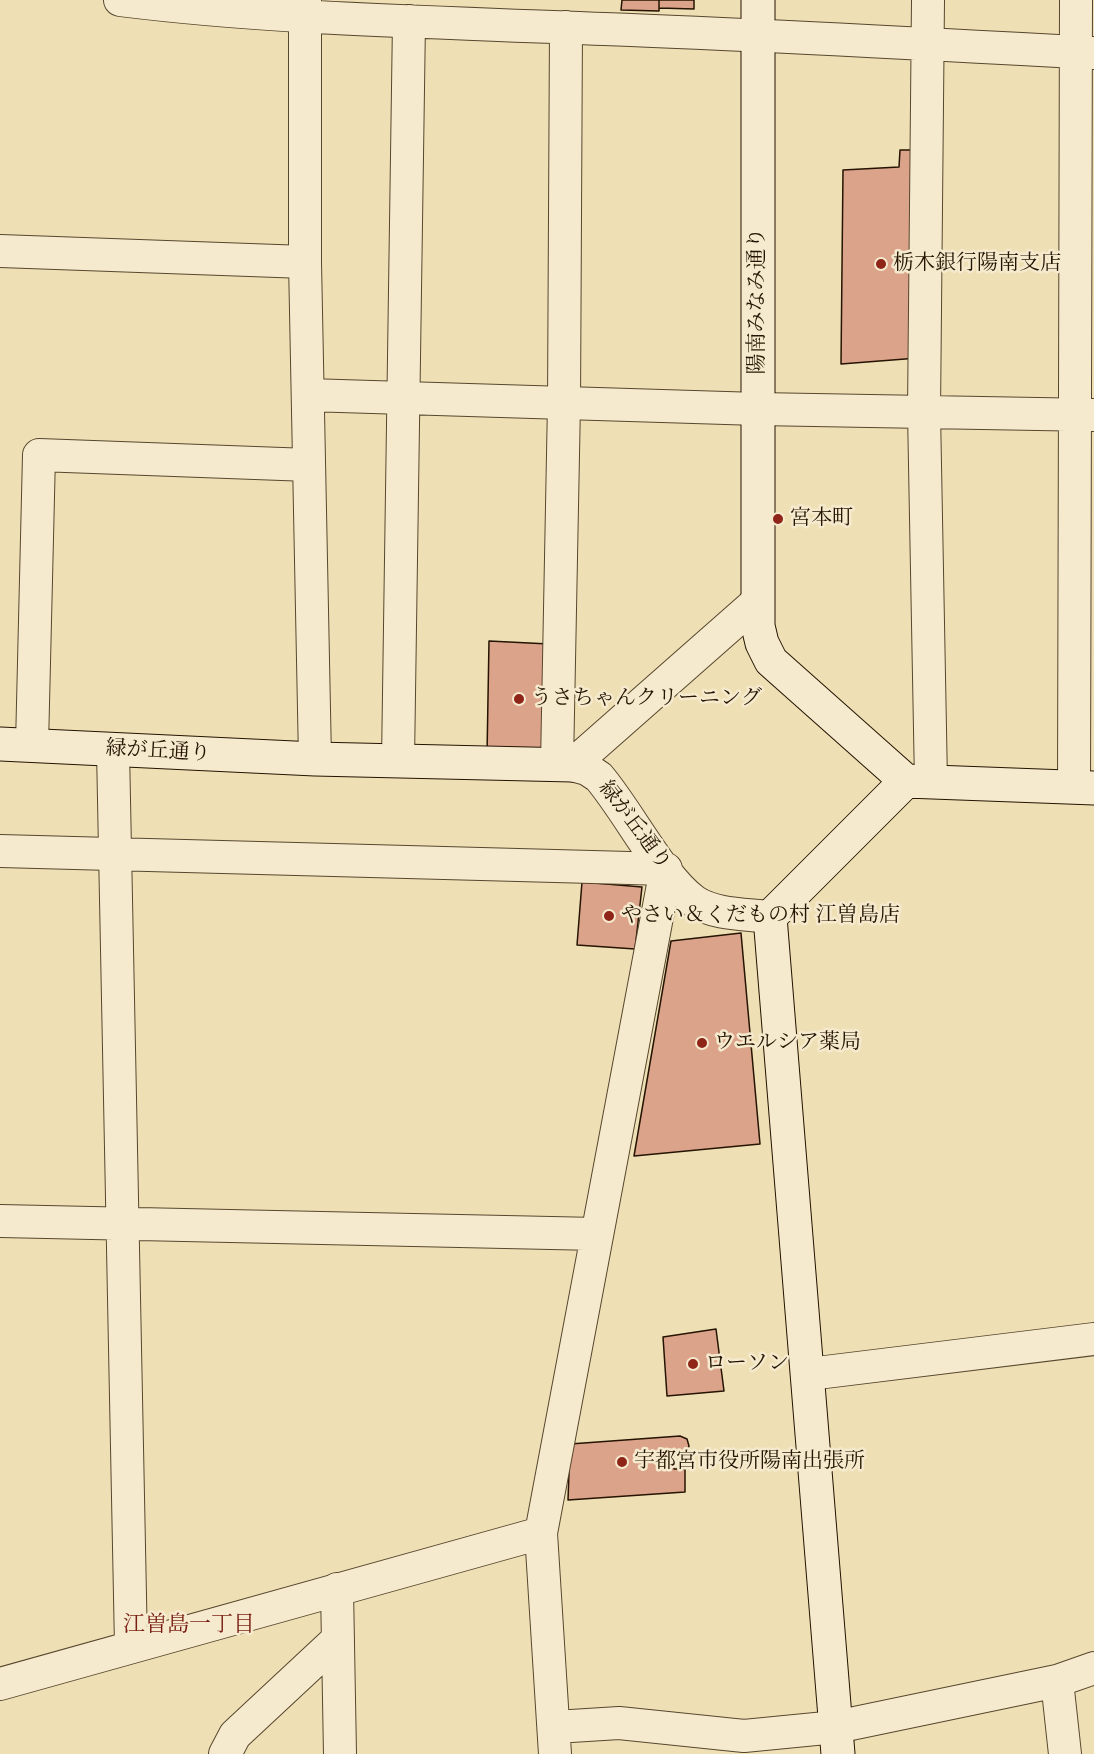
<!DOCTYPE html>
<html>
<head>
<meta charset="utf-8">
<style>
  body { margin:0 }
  canvas { display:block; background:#efdfb4 }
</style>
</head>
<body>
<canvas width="1094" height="1754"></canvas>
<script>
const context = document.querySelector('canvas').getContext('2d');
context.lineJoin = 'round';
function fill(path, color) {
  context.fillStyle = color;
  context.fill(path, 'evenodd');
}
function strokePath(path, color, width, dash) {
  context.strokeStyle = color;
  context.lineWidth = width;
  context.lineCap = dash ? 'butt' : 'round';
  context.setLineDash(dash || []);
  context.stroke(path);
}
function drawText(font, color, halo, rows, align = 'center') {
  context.font = font + ' Cardo,"Noto Serif JP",serif';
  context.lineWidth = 5;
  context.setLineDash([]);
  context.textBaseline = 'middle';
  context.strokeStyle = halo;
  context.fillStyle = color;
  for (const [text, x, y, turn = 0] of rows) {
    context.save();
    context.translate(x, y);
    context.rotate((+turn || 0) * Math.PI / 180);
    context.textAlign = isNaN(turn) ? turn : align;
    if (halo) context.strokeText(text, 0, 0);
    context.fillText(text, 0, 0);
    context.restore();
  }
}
const building = new Path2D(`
  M622 0H659V11L621 10Z
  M659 0H694V9L659 8Z
  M900 150H923L918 358 841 364 843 170 899 167Z
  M489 641 549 644 552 758 487 755Z
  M582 882 642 887 635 949 577 945Z
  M741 933 760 1144 634 1156 671 941Z
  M716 1329 724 1391 667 1396 663 1337Z
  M680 1436 687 1439 689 1446 687 1451 674 1455V1469H685V1492L568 1500 570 1444Z`);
const street = new Path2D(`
  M120 0C281 20 443 22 604 29 768 35 931 44 1094 53
  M305 0V262L315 759
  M928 0 924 412 931 782
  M0 251 305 262
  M308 395 758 409 1094 415
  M32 745 39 455 309 465
  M113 750 131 1646
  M398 761 409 21
  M557 764 564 403 566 27
  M572 765 587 769 599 777C628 811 661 877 694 901 714 915 747 914 770 917
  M572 765 757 602
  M1074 787 1076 0
  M0 851 666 869 541 1533 555 1754
  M0 1221 597 1234
  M809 1374 1094 1339
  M337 1589 340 1754
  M1057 1681 1065 1754
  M0 1684 541 1533
  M555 1727 619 1723 744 1736 836 1727 1057 1681 1094 1668
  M225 1754 235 1735 338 1639`);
const secondary = new Path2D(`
  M758 0V626L762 643 771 661 906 781
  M0 744 315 759 572 765
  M838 1754 770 917 906 781 1094 788`);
const markers = [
  [881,264,6,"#8f2418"],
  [778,519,6,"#8f2418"],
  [519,699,6,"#8f2418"],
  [609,916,6,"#8f2418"],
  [702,1043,6,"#8f2418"],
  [693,1364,6,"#8f2418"],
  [622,1462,6,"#8f2418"]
];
const poiNames = [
  ["栃木銀行陽南支店",893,264],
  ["宮本町",790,519],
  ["うさちゃんクリーニング",531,699],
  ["やさい＆くだもの村 江曽島店",621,916],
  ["ウエルシア薬局",714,1043],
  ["ローソン",705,1364],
  ["宇都宮市役所陽南出張所",634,1462]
];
const streetNames = [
  ["陽南みなみ通り",758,301,-90],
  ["緑が丘通り",158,752,3],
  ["緑が丘通り",634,826,53]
];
const neighbourhoodNames = [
  ["江曽島一丁目",189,1626]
];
fill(building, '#dca38b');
strokePath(building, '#241401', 1.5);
strokePath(street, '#57472e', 34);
strokePath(secondary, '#241401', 35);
strokePath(street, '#f5eace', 32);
strokePath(secondary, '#f5eace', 33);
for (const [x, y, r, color] of markers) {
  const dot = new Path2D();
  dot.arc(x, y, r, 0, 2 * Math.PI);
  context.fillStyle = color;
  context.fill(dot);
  strokePath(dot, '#f5eace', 2);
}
drawText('21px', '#241401', '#f5eace', poiNames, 'left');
drawText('21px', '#241401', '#f5eace', streetNames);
drawText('22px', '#7a1f14', '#f5eace', neighbourhoodNames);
</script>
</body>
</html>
